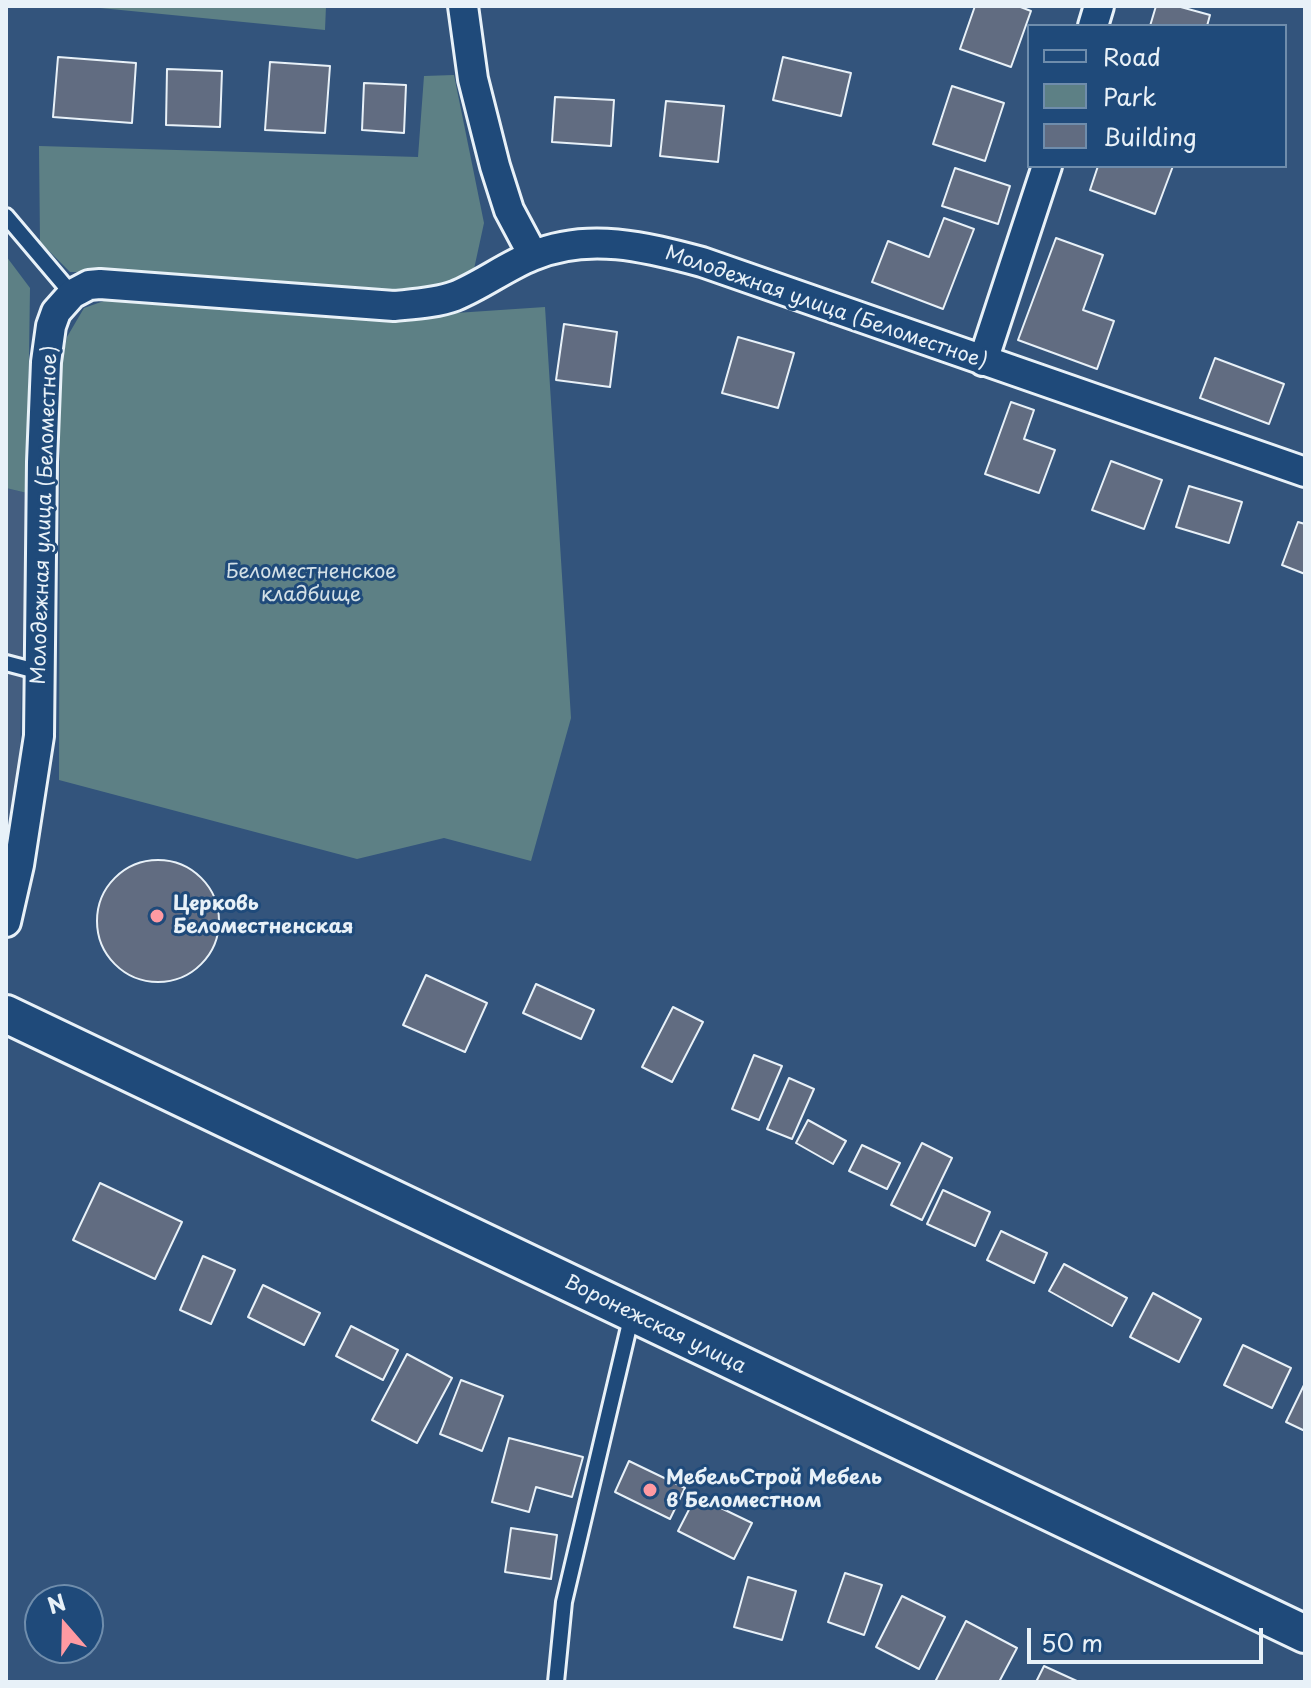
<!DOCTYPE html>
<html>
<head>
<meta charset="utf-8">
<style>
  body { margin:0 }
  #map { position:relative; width:1311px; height:1688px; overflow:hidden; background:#33547c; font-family:"Playpen Sans",sans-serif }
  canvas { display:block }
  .frame { position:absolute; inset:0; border:8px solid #e8f1f8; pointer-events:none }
  .legend { position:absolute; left:1027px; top:24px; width:260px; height:144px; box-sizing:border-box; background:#1f4a7a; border:2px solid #6f8dac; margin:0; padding:10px 14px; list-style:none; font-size:24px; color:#e8f1f8 }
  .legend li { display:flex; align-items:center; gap:16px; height:40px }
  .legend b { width:40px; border:2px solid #6f8dac }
  .north { position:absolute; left:24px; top:1584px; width:80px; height:80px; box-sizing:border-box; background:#1f4a7a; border:2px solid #6f8dac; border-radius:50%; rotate:340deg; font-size:22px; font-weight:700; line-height:32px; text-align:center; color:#e8f1f8 }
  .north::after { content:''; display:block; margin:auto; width:28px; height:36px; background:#ff9aa2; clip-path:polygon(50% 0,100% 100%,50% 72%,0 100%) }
  .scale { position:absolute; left:1027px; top:1628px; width:236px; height:36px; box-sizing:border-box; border:4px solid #e8f1f8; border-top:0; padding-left:10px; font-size:24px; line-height:28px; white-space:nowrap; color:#e8f1f8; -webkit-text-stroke:6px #1f4a7a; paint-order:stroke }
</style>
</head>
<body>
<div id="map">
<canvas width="1311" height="1688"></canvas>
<div class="frame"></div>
<ul class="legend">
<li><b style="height:10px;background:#1f4a7a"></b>Road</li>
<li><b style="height:22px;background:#5d8085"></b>Park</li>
<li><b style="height:22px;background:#616c81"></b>Building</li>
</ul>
<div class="north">N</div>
<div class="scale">50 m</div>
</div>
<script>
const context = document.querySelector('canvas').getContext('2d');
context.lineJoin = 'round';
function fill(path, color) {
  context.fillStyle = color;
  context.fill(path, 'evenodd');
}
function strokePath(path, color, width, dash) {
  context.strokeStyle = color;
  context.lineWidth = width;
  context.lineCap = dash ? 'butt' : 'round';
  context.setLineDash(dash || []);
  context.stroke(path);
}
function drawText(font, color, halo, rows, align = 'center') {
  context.font = font + ' "Playpen Sans",sans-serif';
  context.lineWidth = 6;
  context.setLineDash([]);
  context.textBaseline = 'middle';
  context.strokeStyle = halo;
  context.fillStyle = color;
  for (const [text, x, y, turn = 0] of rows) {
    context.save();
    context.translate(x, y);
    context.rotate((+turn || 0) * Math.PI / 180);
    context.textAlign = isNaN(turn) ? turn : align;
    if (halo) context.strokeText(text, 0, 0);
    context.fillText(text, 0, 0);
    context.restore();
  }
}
const built = new Path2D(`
  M6 488 27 493 19 780 6 836Z`);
const green = new Path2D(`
  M80 6H326L325 30Z
  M454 75 484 223 474 269 441 288 369 292 104 272H70L40 242 39 146 418 157 424 76Z
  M6 256 30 288 27 493 6 488Z
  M118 296 396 317 545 307 571 718 531 861 444 838 357 859 59 780 60 372 67 337 84 308Z`);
const building = new Path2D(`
  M975 6H1018L1031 11 1011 67 960 49Z
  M1156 6H1177L1210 15 1207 26H1150Z
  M58 57 136 63 132 123 53 117Z
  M783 57 851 73 841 116 773 100Z
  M270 62 330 66 325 133 265 130Z
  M167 69 222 71 220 127 166 125Z
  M364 83 406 85 404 133 362 130Z
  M952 86 1004 103 985 161 933 144Z
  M555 97 614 100 611 146 552 142Z
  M666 101 724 106 718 162 660 156Z
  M1098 166H1173L1155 214 1090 190Z
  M955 168 1010 186 998 224 942 206Z
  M944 218 974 229 943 309 872 282 888 241 929 257Z
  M1056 238 1103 255 1083 310 1114 321 1097 369 1018 340Z
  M564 324 617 332 610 387 556 380Z
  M738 337 794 353 778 408 722 393Z
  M1215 358 1284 384 1269 424 1200 398Z
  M1011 402 1034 410 1024 439 1055 450 1039 493 985 474Z
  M1111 461 1162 480 1144 529 1092 510Z
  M1189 486 1242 502 1229 543 1176 527Z
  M1298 522 1305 524V574L1282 565Z
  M97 921a61 61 0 1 1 122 0a61 61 0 1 1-122 0Z
  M426 975 487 1003 465 1052 403 1025Z
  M536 984 594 1010 581 1039 523 1013Z
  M673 1007 703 1022 672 1082 642 1067Z
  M754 1055 782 1066 759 1120 732 1109Z
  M789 1078 814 1089 792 1139 767 1129Z
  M808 1120 846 1141 833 1164 796 1143Z
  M922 1143 952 1158 922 1220 891 1205Z
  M862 1145 900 1163 887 1189 849 1171Z
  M100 1183 182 1222 155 1279 73 1240Z
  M943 1190 990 1212 975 1246 927 1224Z
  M1001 1231 1047 1253 1034 1283 987 1260Z
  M203 1256 235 1270 211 1324 180 1310Z
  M1064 1264 1127 1298 1112 1326 1049 1291Z
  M263 1285 320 1313 304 1345 248 1317Z
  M1153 1293 1201 1319 1179 1362 1130 1337Z
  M351 1326 398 1350 383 1380 336 1356Z
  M1243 1345 1291 1368 1272 1408 1224 1385Z
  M407 1354 452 1378 417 1443 372 1420Z
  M461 1380 503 1396 482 1451 440 1434Z
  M1305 1383V1431L1286 1422Z
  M509 1438 583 1457 572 1497 536 1487 529 1512 492 1502Z
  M629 1461 685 1488 670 1519 615 1492Z
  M696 1496 752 1523 734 1559 678 1531Z
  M511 1528 557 1535 551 1579 505 1572Z
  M845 1573 882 1585 864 1635 828 1622Z
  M748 1577 796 1591 782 1640 734 1627Z
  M902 1596 945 1617 919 1669 876 1647Z
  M966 1621 1017 1648 999 1682H935Z
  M1044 1666 1079 1682H1036Z`);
const service = new Path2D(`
  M6 216 72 294
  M6 663 40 672
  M556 1682 564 1602 632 1314`);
const minor = new Path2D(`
  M463 6 473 79 495 166 509 210 533 255
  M1093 26 1099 6
  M983 361 1047 166
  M6 922 19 865 39 736 42 462 46 362 51 326 56 312 72 294 89 285 100 284 394 306C414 304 436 303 455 296 482 285 505 267 532 256 588 232 646 247 702 262L1305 472`);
const tertiary = new Path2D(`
  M6 1014 1305 1634`);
const markers = [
  [157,916,8,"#ff9aa2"],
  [650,1490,8,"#ff9aa2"]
];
const streetNames = [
  ["Молодежная улица (Беломестное)",826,308,19],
  ["Молодежная улица (Беломестное)",45,515,-88],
  ["Воронежская улица",655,1325,26]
];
const parkNames = [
  ["Беломестненское",311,572],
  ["кладбище",311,595]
];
const poiNames = [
  ["Церковь",173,904],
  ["Беломестненская",173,927],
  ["МебельСтрой Мебель",666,1478],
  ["в Беломестном",666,1501]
];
fill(built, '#445e80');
fill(green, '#5d8085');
fill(building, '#616c81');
strokePath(building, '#e8f1f8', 2);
strokePath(service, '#e8f1f8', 20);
strokePath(minor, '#e8f1f8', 34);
strokePath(tertiary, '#e8f1f8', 42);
strokePath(service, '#1f4a7a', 14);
strokePath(minor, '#1f4a7a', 28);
strokePath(tertiary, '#1f4a7a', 36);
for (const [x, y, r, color] of markers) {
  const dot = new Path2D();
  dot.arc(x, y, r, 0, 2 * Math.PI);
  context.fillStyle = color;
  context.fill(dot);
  strokePath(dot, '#1f4a7a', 3);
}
drawText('20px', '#e8f1f8', '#1f4a7a', streetNames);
drawText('20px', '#d3e0e7', '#1f4a7a', parkNames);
drawText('bold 20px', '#e8f1f8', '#1f4a7a', poiNames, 'left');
</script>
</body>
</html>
